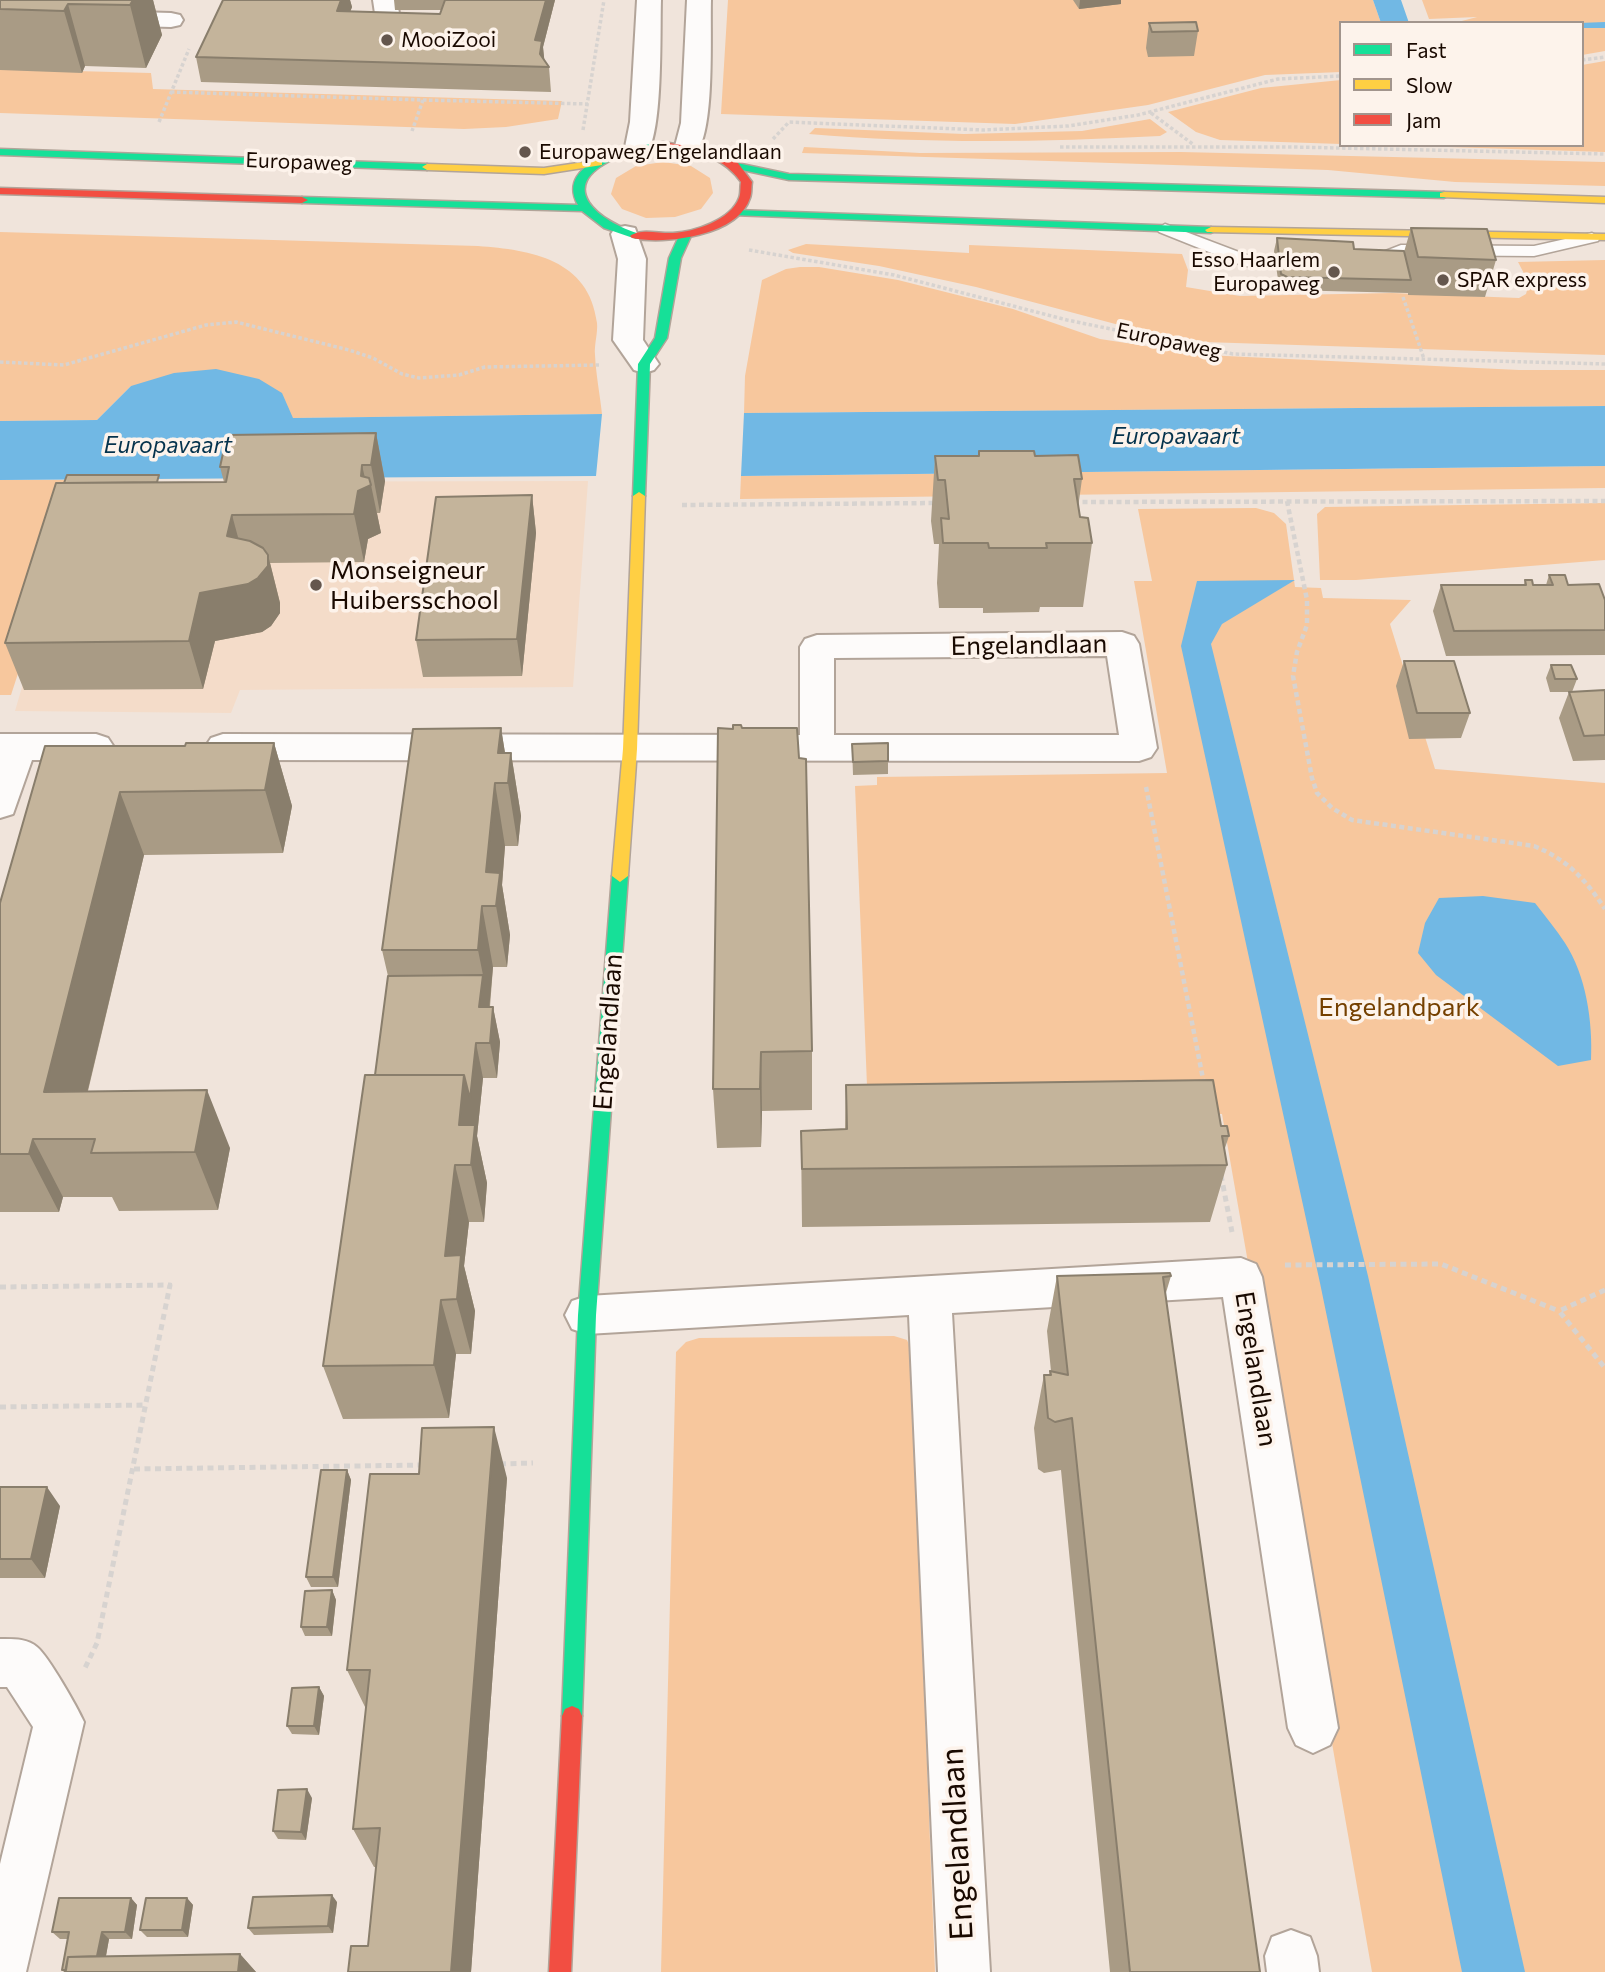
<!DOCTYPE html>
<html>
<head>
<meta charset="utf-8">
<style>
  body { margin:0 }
  #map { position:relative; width:1605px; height:1972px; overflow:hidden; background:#f0e4db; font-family:Commissioner,sans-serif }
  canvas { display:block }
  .legend { position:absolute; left:1339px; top:21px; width:245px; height:126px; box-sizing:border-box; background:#fdf3eb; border:2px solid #a2958d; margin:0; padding:9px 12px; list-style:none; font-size:21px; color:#190900 }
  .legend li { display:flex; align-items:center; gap:14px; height:35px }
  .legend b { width:35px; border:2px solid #a2958d }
</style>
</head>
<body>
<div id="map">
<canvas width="1605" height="1972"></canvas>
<ul class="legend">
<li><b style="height:9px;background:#16e098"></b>Fast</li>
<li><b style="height:9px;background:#ffcf43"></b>Slow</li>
<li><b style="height:9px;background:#f24e42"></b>Jam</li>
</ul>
</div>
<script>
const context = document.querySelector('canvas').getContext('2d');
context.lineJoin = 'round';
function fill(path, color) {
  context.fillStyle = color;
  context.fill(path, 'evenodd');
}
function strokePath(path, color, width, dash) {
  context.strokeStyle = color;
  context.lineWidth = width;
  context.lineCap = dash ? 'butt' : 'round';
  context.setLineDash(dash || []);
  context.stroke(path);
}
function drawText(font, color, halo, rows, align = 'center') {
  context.font = font + ' Commissioner,sans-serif';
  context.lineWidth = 7;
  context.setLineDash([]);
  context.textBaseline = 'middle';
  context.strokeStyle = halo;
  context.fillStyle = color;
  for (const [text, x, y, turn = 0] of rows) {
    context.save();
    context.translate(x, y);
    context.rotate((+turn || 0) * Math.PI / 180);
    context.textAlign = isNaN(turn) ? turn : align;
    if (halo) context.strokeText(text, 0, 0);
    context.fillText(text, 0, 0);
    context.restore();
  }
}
const built = new Path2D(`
  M588 481 573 687 240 690 231 713 15 711 82 482Z`);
const green = new Path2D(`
  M728 0H1373L1381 23H1341V72L1265 75 1148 105 1015 124 721 114Z
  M1422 0H1605V51L1582 55V23H1454L1477 17 1429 19Z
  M1605 61V152L1386 145H1582V65Z
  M0 69 151 73 153 89 562 101 558 119 506 127 464 129 0 113Z
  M1341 80V144L1220 140 1196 132 1168 112 1261 88Z
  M1150 119 1167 132 1160 136C1043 142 926 144 809 134L815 128 964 134 1082 131Z
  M804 147 920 153 1181 152 1605 162V186L1455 182 1328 170 802 153Z
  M663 162 691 166 710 178 713 193 701 209 675 217 646 218 622 209 611 194 616 178 636 166Z
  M0 232 478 246C531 250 589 259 597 323 598 333 594 345 595 355 596 375 600 395 602 414L293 418 131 386 97 420 0 421Z
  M806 244 969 253V245L1182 254 1188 270 1186 287 1240 296 1392 293 1519 298 1526 294 1529 283 1518 262 1605 260V355L1204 342 1138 330 976 287 879 266 793 253 788 250Z
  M800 267H819L898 280 1013 309 1100 339 1205 355 1519 370H1605V406L744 413 745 376 762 280 786 269Z
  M1605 466V488L740 499 741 476Z
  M0 480H81L11 695H0Z
  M1605 503V560L1356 580H1320L1317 514 1325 507Z
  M1256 508 1274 513 1286 524 1295 587 1321 588 1323 598 1411 600 1390 624 1435 769 1605 783V1972H1372L1222 1114 868 1111 855 786 877 785V777L1167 773 1134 581H1152L1138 509Z
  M894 1336 907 1340 911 1349 935 1972H661L676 1352 686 1342 699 1338Z`);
const water = new Path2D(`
  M1373 0H1401L1409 23H1381Z
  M216 369 259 379 282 393 293 418 602 414 596 476 0 480V421L97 420 131 386 174 373Z
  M1605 406V466L741 476 744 413Z
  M1295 580 1222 624 1211 644 1368 1276 1525 1972H1462L1320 1283 1181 646 1197 581Z
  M1483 896 1535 903C1545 916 1556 929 1565 943 1586 975 1593 1022 1591 1060L1558 1066 1436 975 1418 953 1425 923 1439 898Z`);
const stream = new Path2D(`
  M1605 22V28H1582V23H1579Z`);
const pathFar2 = new Path2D(`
  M1582 60 1605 57
  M171 92 423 100 412 131
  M423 100 588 104
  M1151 113 1194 145
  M159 122 189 49
  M583 130 604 0
  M773 139 789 122 983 130 1068 126 1138 115 1278 79 1341 76
  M1060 147H1294L1605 154
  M749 250 894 275 1067 320 1233 354 1605 364
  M1403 297 1424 359
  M0 362 64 365 206 325 236 322 349 350 373 358 402 374 419 378 459 375 485 367 599 365`);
const pathFar1 = new Path2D(`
  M1287 501 1307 600V625L1297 652 1293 676 1312 778 1317 793 1332 808 1352 820 1534 846C1568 860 1585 879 1605 909
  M1074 502 1605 501
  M682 505 936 503
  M1146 787 1204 1084`);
const path = new Path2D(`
  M1221 1175 1232 1232
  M1285 1265 1441 1264 1559 1311
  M0 1287 170 1285 97 1643 85 1668
  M1605 1290 1559 1311 1605 1368
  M0 1407 147 1405
  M500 1464 533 1463
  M134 1469 425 1465`);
const lane = new Path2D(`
  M1165 224 1252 257 1306 259 1314 264 1306 269 1244 266 1159 232 1157 229Z
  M1592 233 1600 238 1598 241 1534 256 1403 255 1371 268 1363 263 1365 259 1401 245 1534 246Z`);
const street = new Path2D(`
  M373 0H397L401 27 398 32 389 34 380 32 377 27Z
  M637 0H661C660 32 663 130 647 153L638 155 629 153 625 147 630 122Z
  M687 0H711C710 34 715 126 697 152L688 154 679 152 675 146 681 123Z
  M0 8 171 13 180 15 183 20 180 25 171 27 0 22Z
  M625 226 635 228 646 259 643 340 659 364 654 370 644 373 634 370 613 340 618 259 611 234 615 228Z
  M1122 632 1134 636 1139 644 1157 748 1151 757 1139 761 223 760 211 756 205 747 211 738 223 734 800 735V647L805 639 817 635ZM1107 656 1119 735H834V658Z
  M0 734H96L108 738 114 747 108 756 96 760H32L13 814 0 818Z
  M1241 1258 1256 1264 1262 1277 1338 1728 1330 1745 1313 1753 1296 1745 1288 1728 1223 1297 952 1313 990 1972H938L909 1315 587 1334 572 1329 565 1315 572 1301 587 1296Z
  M0 1639C12 1639 27 1638 37 1647 49 1657 77 1707 84 1722L26 1972H0V1864L33 1727 7 1687H0Z
  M1291 1930 1310 1937 1317 1956 1319 1972H1267L1265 1956 1272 1937Z`);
const fast = new Path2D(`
  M663 142 667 143V147C649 151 631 151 614 159 553 187 600 222 640 234L642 236 636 239 604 228 582 211 302 203 296 200 302 197 578 205C553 160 636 146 663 142Z
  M0 149 427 164 432 167 427 170 0 155Z
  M737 163 789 174 1444 192 1450 195 1444 198 789 180 733 168V164Z
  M736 210 1211 227 1217 230 1211 233 732 215 730 213Z
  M685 233 691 236 681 258 667 338 650 364 645 496 639 500 633 496 638 364 655 338 669 258 679 236Z
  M620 870 628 876 596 1315 582 1716 579 1723 572 1726 565 1723 562 1716 578 1315 612 876Z`);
const slow = new Path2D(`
  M598 160 602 161V165L544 174 427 170 422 167 427 164 544 168Z
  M1444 192 1605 197V203L1440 197V193Z
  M1211 227 1605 234V240L1207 232 1205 230Z
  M639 492 645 496 637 749 628 876 620 882 612 876 623 749 633 496Z`);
const jam = new Path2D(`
  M663 142 711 150 738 163 752 182C751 187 752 193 750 198 738 236 665 245 632 238L630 236C641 228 660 234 673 233 694 232 731 220 739 198 741 194 740 187 741 182 719 151 693 155 659 147V143Z
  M0 188 302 197 308 200 302 203 0 194Z
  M572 1706 579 1709 582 1716 571 1972H549L562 1716 565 1709Z`);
const wall = new Path2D(`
  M0 0H153L162 35 146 68 85 66 82 73 0 70Z
  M223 0H350L352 7 350 12 440 14 441 10H395L394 0H555L543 47 544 60 549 67 551 92 201 82 196 57Z
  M1073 0H1121V4L1079 9Z
  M1149 23 1198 31 1194 56 1148 57 1146 48Z
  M1411 228 1496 260 1485 297 1408 295V293L1285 290 1279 287 1274 251 1277 238 1354 249 1404 252Z
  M376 433 385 481 380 513H377L381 533 368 539 364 562 270 563 280 603V613L271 626 262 632 215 641 203 689 24 690 5 643 161 482H224L220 467Z
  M935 456H1035L1082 479 1078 508 1080 517 1092 543 1083 607H1040L1039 612 983 613V608H939L937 583 939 544H934L931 521Z
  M532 495 536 533 522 676 423 677 416 640Z
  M1549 575 1568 585 1605 630V655L1446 656 1433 611 1441 585H1524L1525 580 1533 585H1546Z
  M1404 661 1470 713 1461 738 1409 739 1396 686Z
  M1551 665 1577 679 1572 692 1605 690V760L1573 761 1559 718 1569 692H1550L1546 678Z
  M501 728 505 753H511L521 816 518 846H505L502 885 510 935 507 967H493L490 1007H493L500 1042 497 1078H483L477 1136 487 1183 484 1222H469L464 1266 475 1311 471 1354H456L449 1418 343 1419 323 1366 375 1075 388 976 382 950Z
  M733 729 812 1051V1110L762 1111 761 1147 717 1148 713 1089Z
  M274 743 292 806 283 853 144 855 88 1091 230 1148 218 1210 119 1211 112 1197H63L59 1212H0V903L45 746H185Z
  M852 744 888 761V774L853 775Z
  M846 1085 1221 1126 1229 1136 1224 1151 1227 1165 1210 1222 802 1227 801 1131 845 1129Z
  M1057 1276H1171L1165 1296 1260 1972H1110L1061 1470 1044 1473 1038 1469 1034 1428 1044 1375H1049L1050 1371H1051L1047 1331Z
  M347 1470 351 1480 338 1587H311L306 1577Z
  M507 1478 471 1972H348L368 1946 376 1867H374L353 1829 366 1709 347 1670Z
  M0 1487 60 1506 45 1578H0Z
  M332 1590 336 1600 332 1636H305L301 1627Z
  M319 1687 324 1696 319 1735 292 1734 287 1726Z
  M312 1798 306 1840 278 1839 273 1831Z
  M131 1898 137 1905 132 1939H109L106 1956 240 1954 256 1972H64L62 1970 68 1939H60L52 1932Z
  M187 1898 193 1905 188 1937H147L140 1930Z
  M337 1902 333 1933 254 1935 248 1928Z`);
const shadedWall = new Path2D(`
  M133 0H153L162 35 146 68 130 5Z
  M341 0H350L352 7 341 36 337 11Z
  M546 0H555L543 47 545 66 535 40Z
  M1080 0H1121V4L1079 9Z
  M68 4 85 66 82 73 64 11Z
  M376 433 385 481 380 513 371 465Z
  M362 465 367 487 371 485 381 533 368 539 364 562 354 514Z
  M532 495 536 533 522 676 517 639Z
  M232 515 245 563 227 536Z
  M268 555 280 603V613L271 626 262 632 215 641 203 689 189 641 200 593Z
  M501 728 509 778 511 753 521 816 518 846 508 783 498 753Z
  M274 743 292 806 283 853 265 790Z
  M495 783 505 846 502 885 510 935 507 967 496 906 486 872Z
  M120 792 144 855 76 1139 44 1092Z
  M482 906 493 967 486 1042 479 1007 483 975 478 950Z
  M493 1007 500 1042 497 1078 490 1043Z
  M476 1043 483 1078 477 1136 487 1183 484 1222 471 1165 459 1125 464 1075Z
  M761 1052 762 1111 761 1147 760 1089Z
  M207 1090 230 1148 218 1210 195 1152Z
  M33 1139 63 1197 59 1212 29 1154Z
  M455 1165 469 1222 464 1266 475 1311 471 1354 445 1256Z
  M441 1300 456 1354 449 1418 434 1365Z
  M494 1427 507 1478 471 1972H451Z
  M347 1470 351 1480 338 1587 333 1577Z
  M47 1487 60 1506 45 1578 31 1559Z
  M332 1590 336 1600 332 1636 327 1627Z
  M319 1687 324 1696 319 1735 314 1726Z
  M307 1789 312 1798 306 1840 301 1832Z
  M332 1895 337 1902 333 1933 328 1926Z
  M131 1898 137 1905 132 1939 125 1932Z
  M187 1898 193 1905 188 1937 182 1930Z
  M102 1932 109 1939 103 1972 94 1970Z
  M240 1954 256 1972H238Z`);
const building = new Path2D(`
  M0 0H133L130 5 68 4 64 11 0 9Z
  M223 0H341L337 11 440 14 445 0H546L535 40 542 41 540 54 549 67 196 57Z
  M1196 22 1198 31 1152 32 1149 23Z
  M1411 228 1487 229 1496 260 1418 257Z
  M1277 238 1353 242 1354 249 1404 251 1411 280 1287 277 1281 274Z
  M376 433 371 465H362L361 476 369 478 371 485 358 491 354 514 232 515 227 536 250 541 263 548 268 555V566L258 578 248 584 200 593 189 641 5 643 56 483 226 482 229 467H220L227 435Z
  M979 451H1034L1035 456 1078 455 1082 479H1074L1080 517 1088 518 1092 543H1046L1047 548H989L988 543H943L941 518 949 519 945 480H938L935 456H979Z
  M67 475H159L157 482 64 483Z
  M532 495 517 639 416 640 436 497Z
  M1549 575H1565L1568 585 1599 584 1605 600V630L1454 631 1441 585H1526L1525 580H1532L1533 585H1553Z
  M1404 661H1454L1470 713H1417Z
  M1551 665H1571L1577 679H1555Z
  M1605 690V735L1584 736 1569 692Z
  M733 725H741L742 728H797L799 758 806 759 812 1051 761 1052 760 1089H713L718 728 733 729Z
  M501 728 498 753H511L508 783H495L486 872 500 873 496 906H482L478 950H382L413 729Z
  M186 743H274L265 790 120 792 44 1092 207 1090 195 1152 91 1153 95 1139H33L29 1154H0V903L45 746H185Z
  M888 743V761L853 762 852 744Z
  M483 975 479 1007H493L490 1043H476L470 1099 464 1075H375L388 976Z
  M365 1075H464L459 1125H475L471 1165H455L445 1256 461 1255 457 1299 441 1300 434 1365 323 1366Z
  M1213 1080 1221 1126H1227L1229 1136H1222L1227 1165 802 1169 801 1131 847 1129 846 1085Z
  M1170 1273 1171 1276 1163 1277 1260 1972H1130L1072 1418 1055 1422 1048 1418 1044 1375H1051L1050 1371 1068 1375 1057 1276Z
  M494 1427 451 1972H348L351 1946H368L380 1828 353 1829 370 1670H347L370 1474H419L422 1428Z
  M321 1470H347L333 1577H306Z
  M0 1487H47L31 1559H0Z
  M332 1590 327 1627H301L305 1591Z
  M319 1687 314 1726H287L292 1688Z
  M307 1789 301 1832 273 1831 278 1790Z
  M332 1895 328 1926 248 1928 253 1897Z
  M59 1898H131L125 1932H102L97 1956 68 1957 66 1970H62L69 1932H52Z
  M146 1898H187L182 1930H140Z
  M240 1954 238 1972H65L68 1957Z`);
const markers = [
  [387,40,7,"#64564d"],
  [525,152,7,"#64564d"],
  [1334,272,7,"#64564d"],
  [1443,280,7,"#64564d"],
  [316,585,7,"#64564d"]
];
const farPoinames = [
  ["MooiZooi",401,40],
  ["Europaweg/Engelandlaan",539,152],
  ["Esso Haarlem",1320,260,"right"],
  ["Europaweg",1320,284,"right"],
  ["SPAR express",1457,280]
];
const farStreetnames = [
  ["Europaweg",299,162,2],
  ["Europaweg",1169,341,12]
];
const farWaternames = [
  ["Europavaart",1176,436],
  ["Europavaart",168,445]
];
const poiNames = [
  ["Monseigneur",330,570],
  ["Huibersschool",330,600]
];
const streetNames = [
  ["Engelandlaan",1029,645,-1],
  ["Engelandlaan",608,1032,-86],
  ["Engelandlaan",1256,1369,81]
];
const parkNames = [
  ["Engelandpark",1399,1007]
];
const nearStreetnames = [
  ["Engelandlaan",957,1844,-93]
];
fill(built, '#f4dcc9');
fill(green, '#f7c79d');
fill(water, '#71b8e4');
fill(stream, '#71b8e4');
strokePath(lane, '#b2a499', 3);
strokePath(street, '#b2a499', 4);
strokePath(fast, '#b2a499', 3);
strokePath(slow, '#b2a499', 3);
strokePath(jam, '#b2a499', 3);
strokePath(pathFar2, '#d7d3d0', 3.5, [3.5, 2.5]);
strokePath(pathFar1, '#d7d3d0', 4.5, [5, 3.5]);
strokePath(path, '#d7d3d0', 5, [6, 4.5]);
fill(lane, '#fdfbfa');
fill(street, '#fdfbfa');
fill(fast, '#16e098');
fill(slow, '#ffcf43');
fill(jam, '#f24e42');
fill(wall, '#a99b85');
fill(shadedWall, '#897e6c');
fill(building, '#c4b49b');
strokePath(building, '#897e6c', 2);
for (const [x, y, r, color] of markers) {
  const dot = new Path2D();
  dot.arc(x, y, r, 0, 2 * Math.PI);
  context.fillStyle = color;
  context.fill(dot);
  strokePath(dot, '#fdf3eb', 2.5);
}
drawText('21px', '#190900', '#fdf3eb', farPoinames, 'left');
drawText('21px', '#190900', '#fdf3eb', farStreetnames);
drawText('italic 23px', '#05334d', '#fdf3eb', farWaternames);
drawText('26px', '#190900', '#fdf3eb', poiNames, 'left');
drawText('26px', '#190900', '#fdf3eb', streetNames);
drawText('26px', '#754000', '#fdf3eb', parkNames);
drawText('32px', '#190900', '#fdf3eb', nearStreetnames);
</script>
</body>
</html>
